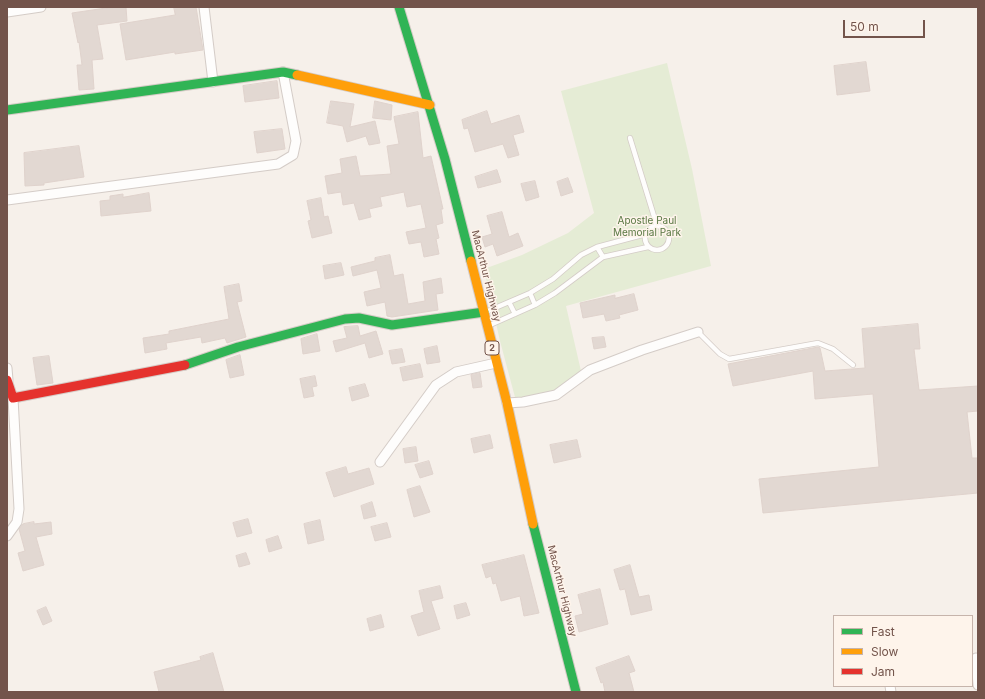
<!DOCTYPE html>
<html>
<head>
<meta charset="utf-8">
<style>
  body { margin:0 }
  #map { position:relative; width:985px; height:699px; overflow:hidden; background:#f6f0ea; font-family:Inter,sans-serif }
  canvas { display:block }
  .frame { position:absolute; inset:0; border:8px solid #73544b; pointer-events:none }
  .legend { position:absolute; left:833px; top:615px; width:140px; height:72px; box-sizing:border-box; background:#fef4eb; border:1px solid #c6b4ab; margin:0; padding:5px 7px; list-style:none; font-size:12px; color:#73544b }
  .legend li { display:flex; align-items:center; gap:8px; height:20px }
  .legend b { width:20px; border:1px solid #c6b4ab }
  .scale { position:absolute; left:843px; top:20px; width:82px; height:18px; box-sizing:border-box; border:2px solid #73544b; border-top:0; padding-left:5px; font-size:12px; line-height:14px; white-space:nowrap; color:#73544b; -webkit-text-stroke:3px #fef4eb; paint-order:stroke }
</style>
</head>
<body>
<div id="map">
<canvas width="985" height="699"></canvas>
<div class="frame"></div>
<ul class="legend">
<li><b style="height:5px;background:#30b455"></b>Fast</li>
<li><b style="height:5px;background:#ff9f0a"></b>Slow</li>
<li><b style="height:5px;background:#e5322d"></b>Jam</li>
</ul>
<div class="scale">50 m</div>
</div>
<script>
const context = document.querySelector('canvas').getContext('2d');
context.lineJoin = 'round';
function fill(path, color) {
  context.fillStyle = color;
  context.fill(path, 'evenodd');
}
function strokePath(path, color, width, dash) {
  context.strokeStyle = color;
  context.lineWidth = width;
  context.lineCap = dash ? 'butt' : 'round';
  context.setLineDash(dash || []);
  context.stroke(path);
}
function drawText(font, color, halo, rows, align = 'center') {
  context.font = font + ' Inter,sans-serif';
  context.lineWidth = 3;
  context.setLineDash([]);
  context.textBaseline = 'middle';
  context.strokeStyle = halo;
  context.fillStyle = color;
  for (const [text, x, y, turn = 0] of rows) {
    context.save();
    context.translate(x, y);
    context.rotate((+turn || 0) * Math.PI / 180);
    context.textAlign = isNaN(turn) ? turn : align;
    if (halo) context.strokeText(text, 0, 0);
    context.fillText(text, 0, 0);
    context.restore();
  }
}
const green = new Path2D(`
  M667 63 692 169 711 266 566 306 581 371 556 391 516 401 500 341 484 269 522 255 568 233 594 213 561 91Z`);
const building = new Path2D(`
  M126 7 127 21 97 25 103 59 92 60 94 89 79 90 77 65H82L79 42 78 43 72 13 106 8Z
  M174 7H196L203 50 175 54V52L126 60 120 24 175 15Z
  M866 62 870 91 837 95 834 66Z
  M277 81 279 98 245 102 243 86Z
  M331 101 354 104 350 127 375 121 380 143 369 145 366 136 347 142 343 126 327 123Z
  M375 101 392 105 391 120 373 118Z
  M487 111 491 124 519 115 524 132 513 135 519 155 508 158 503 144 475 152 468 128 464 129 462 120Z
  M418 112 423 158 431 156 443 209H441L443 223 436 225 439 238 436 239 439 254 424 257 421 242 409 244 406 232 426 228 421 204 407 207 404 192 380 197 382 206 369 209 371 217 359 220 354 203 343 205 341 192 328 194 325 176 342 173 340 159 356 156 360 176 391 174 387 146 399 144 394 117Z
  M282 129 285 149 257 153 254 132Z
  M79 146 84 177 44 183V185L25 186 24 153Z
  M497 170 501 182 478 188 475 177Z
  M568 178 573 192 561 196 557 182Z
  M535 181 539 197 526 201 521 184Z
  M149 193 151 211 101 216 100 201 110 200V196L123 194V197Z
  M321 198 324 217 328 216 332 233 312 238 308 221 311 220 307 201Z
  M502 212 509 237 518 233 523 246 497 256 493 244 485 247 482 237 492 234 487 216Z
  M390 255 394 276 403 274 408 304 425 301 423 282 441 278 443 293 436 294 438 310 392 317 387 316 385 302 367 306 364 292 381 288 377 270 353 276 351 267 375 261V258Z
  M341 263 344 275 325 279 323 266Z
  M239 284 242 301 237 302 246 337 227 343 225 338 202 343 201 337 166 343 167 349 145 353 143 338 169 334V331L229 319 224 287Z
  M634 294 638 310 619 315 620 318 606 321 604 314 583 318 580 303 615 295V298Z
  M918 324 920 349H914L919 390 978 386V411L967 412 972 458H978V493L763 513 759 479 879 467 873 394 815 399 813 371 733 386 728 364 818 347 820 348 825 371 865 368 862 329Z
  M358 326 360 336 376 331 383 354 369 358 365 343 336 352 333 341 347 338 344 327Z
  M317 334 320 351 303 354 301 339Z
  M604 337 606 347 594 349 592 338Z
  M437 346 440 362 427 364 424 349Z
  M402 349 405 362 392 364 389 351Z
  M240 355 244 375 230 378 226 360Z
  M49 356 53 383 37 385 33 358Z
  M420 364 423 377 403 381 400 368Z
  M480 373 482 387 473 388 471 375Z
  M315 376 317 386 312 387 314 396 304 398 300 379Z
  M365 384 369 396 352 401 349 388Z
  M490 435 493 448 474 453 471 439Z
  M577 440 581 457 554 463 550 445Z
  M416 447 418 461 405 463 403 449Z
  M429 461 433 474 420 478 415 465Z
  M346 467 348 474 369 468 374 484 334 497 326 473Z
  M420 486 430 512 414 517 407 490Z
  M372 502 376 516 364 519 361 506Z
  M248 519 252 533 237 537 233 523Z
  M320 520 324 540 308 544 304 524Z
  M34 522V524L51 522 52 534 36 537 44 565 23 571 18 553 25 551 19 529 23 524Z
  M387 523 391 537 375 541 371 527Z
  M278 536 282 548 269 552 266 540Z
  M246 553 250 564 239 567 236 556Z
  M524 555 539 613 524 616 520 596 501 601 496 583 493 584 491 576 486 578 482 565Z
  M630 565 639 597 649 595 652 610 631 615 625 589 620 590 614 570Z
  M440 586 443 598 431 601 440 629 418 636 411 616 424 612 419 591Z
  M600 589 608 624 579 632 575 616 583 614 578 595Z
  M466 603 470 615 457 619 454 606Z
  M46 607 52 621 43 625 37 611Z
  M381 615 384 627 370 631 367 619Z
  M213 653 224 692H159L154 672 201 660 200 657Z
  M629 656 635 671 629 673 634 692H605L603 682 601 683 596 668Z`);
const lane = new Path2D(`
  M630 138 657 226
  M645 238a12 12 0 1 1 24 0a12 12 0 1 1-24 0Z
  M597 247 603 257
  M530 293 535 305
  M509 302 515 314
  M488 311 530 293 553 279 581 255 597 247 646 234
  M490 325 535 305 555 293 603 257 648 247
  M698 332 720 354 729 359 818 343 833 349 853 365`);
const street = new Path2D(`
  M204 7 213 82
  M7 12 41 7
  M7 200 278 164 293 155 296 141 283 72
  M7 368 8 380
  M507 403 523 402 556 395 590 370 642 350 698 332
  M380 462 436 385 456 372 496 363
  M7 536 17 522 19 509 13 398
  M976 658 978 685
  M890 686 891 692`);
const fast = new Path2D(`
  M399 7 445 159 471 261
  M7 110 283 72 297 75
  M185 365 238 347 345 319 359 318 392 325 484 312
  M533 524 576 692`);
const slow = new Path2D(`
  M297 75 430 105
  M471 261 507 403 533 524`);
const jam = new Path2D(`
  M7 380 13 398 185 365`);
const shields = [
  [492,348,14]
];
const shieldNames = [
  ["2",492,348]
];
const parkNames = [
  ["Apostle Paul",647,221],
  ["Memorial Park",647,233]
];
const streetNames = [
  ["MacArthur Highway",486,276,76],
  ["MacArthur Highway",562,591,76]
];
fill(green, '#e5ecd5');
fill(building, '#e2d8d2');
strokePath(building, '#dfd2cc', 1);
strokePath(lane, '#d4ccc7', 6);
strokePath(street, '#d4ccc7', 11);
strokePath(fast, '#d5cbc6', 11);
strokePath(slow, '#d5cbc6', 11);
strokePath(jam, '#d5cbc6', 11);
strokePath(lane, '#fefdfc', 4.5);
strokePath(street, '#fefdfc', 9);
strokePath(fast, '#30b455', 9);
strokePath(slow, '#ff9f0a', 9);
strokePath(jam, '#e5322d', 9);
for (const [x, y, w] of shields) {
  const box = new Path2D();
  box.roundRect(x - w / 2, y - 7, w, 14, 3);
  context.fillStyle = '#fef4eb';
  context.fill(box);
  strokePath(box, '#73544b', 1);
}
drawText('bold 9px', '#73544b', null, shieldNames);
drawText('10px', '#597843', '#fef4eb', parkNames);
drawText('10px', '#73544b', '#fef4eb', streetNames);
</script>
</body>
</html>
